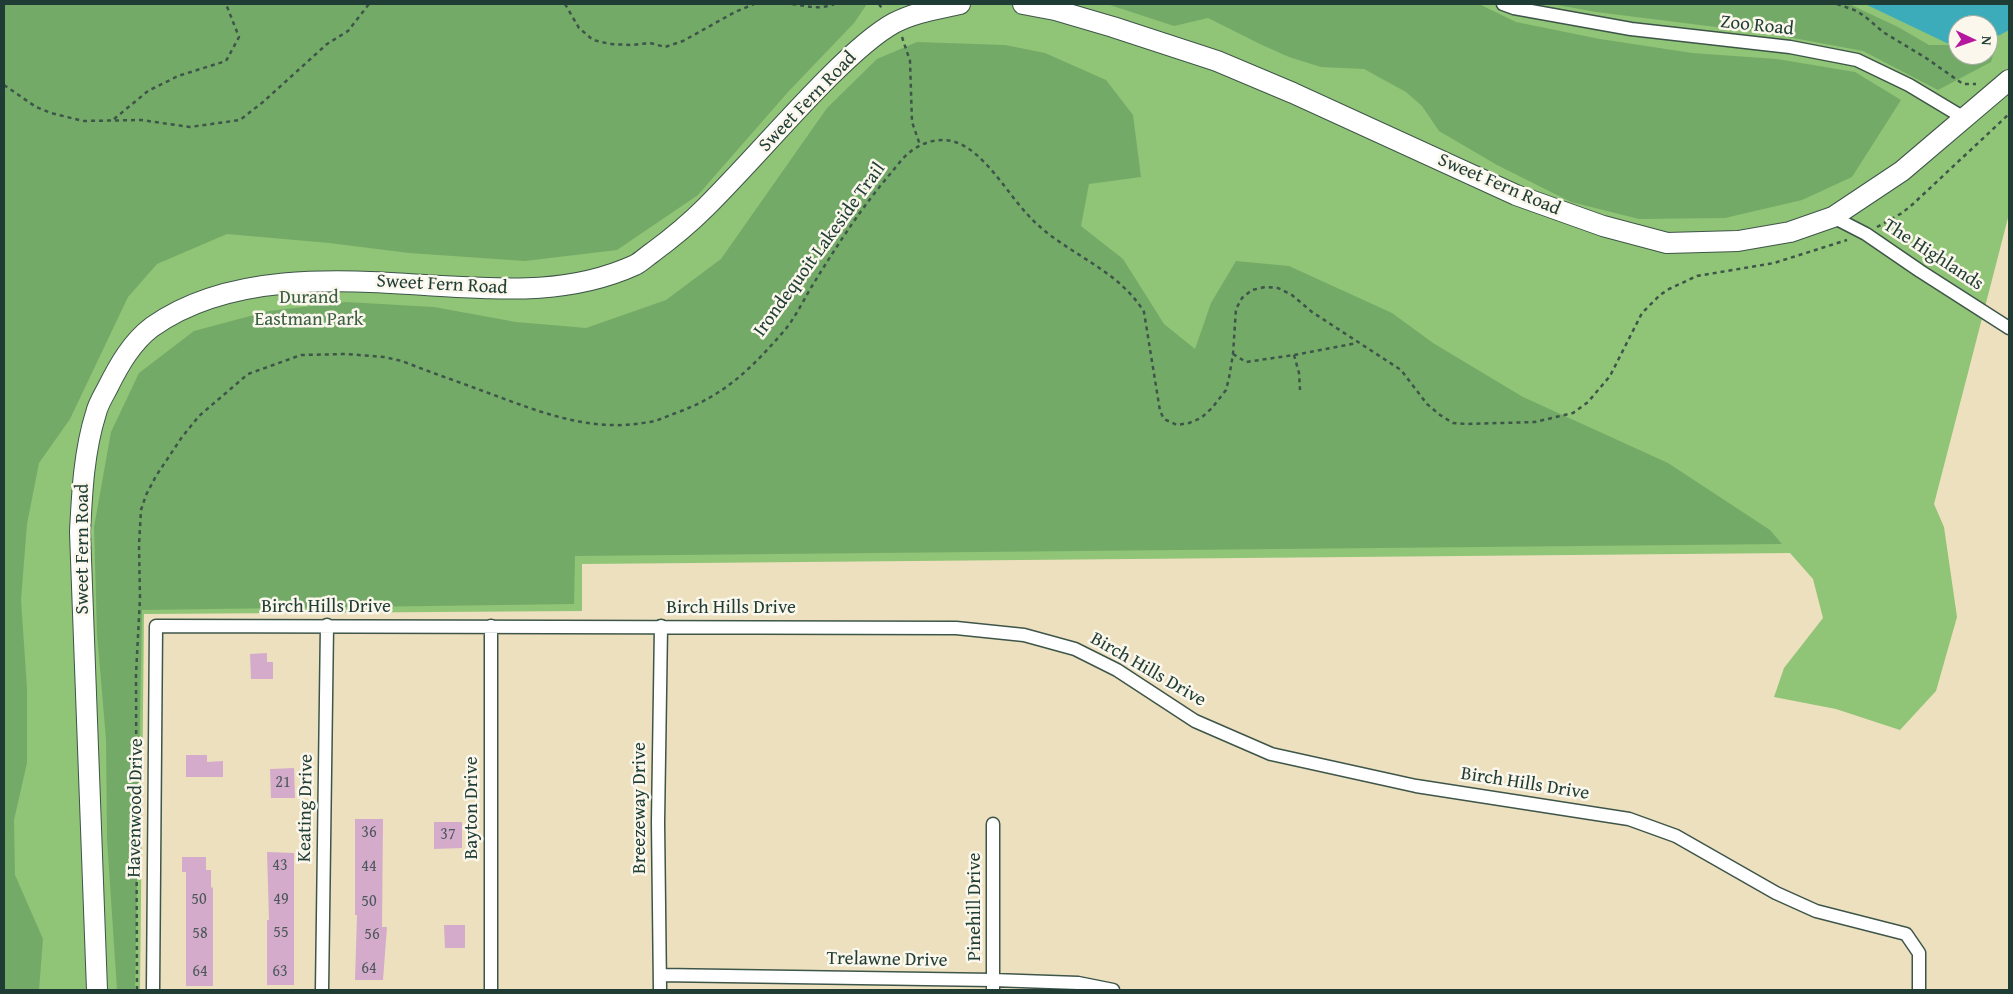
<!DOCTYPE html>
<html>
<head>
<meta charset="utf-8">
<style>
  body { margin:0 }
  #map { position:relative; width:2013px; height:994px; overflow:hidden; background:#ece0be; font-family:"Gentium Book Plus",serif }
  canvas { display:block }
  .frame { position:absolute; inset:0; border:5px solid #1f3d34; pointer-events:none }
  .north { position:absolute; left:1948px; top:15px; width:50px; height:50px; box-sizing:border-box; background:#fbf7ec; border:1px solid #a3ada2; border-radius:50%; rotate:93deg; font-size:14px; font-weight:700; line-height:20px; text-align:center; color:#1f3d34 }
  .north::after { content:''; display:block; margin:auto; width:18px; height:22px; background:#b5179e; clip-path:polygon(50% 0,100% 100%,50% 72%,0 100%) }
</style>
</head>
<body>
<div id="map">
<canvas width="2013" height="994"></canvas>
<div class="frame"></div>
<div class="north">N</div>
</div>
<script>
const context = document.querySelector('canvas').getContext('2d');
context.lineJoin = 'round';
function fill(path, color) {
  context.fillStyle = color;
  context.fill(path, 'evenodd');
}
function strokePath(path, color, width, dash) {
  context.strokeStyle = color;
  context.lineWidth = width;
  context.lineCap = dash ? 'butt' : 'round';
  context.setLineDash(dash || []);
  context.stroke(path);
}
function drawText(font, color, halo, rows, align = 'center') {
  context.font = font + ' "Gentium Book Plus",serif';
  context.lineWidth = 5;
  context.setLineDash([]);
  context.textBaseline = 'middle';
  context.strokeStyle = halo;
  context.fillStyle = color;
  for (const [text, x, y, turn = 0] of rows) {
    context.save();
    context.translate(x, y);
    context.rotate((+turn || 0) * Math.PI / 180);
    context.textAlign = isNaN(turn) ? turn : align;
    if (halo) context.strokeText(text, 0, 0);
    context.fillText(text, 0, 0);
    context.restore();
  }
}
const green = new Path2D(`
  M4 4H2009V214L1934 504 1944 527 1957 617 1936 691 1900 730 1836 709 1774 697 1784 668 1823 618 1813 579 1790 553 582 564V611L144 614 140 990H4ZM1958 25H1988V55H1958Z`);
const forest = new Path2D(`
  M4 4H867L854 23 788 92 698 195 617 250 525 261 409 253 329 243 227 234 157 264 128 297 70 419 39 463 27 524 21 600 27 688V763L14 820 15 875 43 939 39 990H4Z
  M1107 4H1479L1516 22 1600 39 1692 53 1777 59 1855 72 1901 100 1852 177 1802 200 1725 218 1639 219 1571 202 1497 165 1439 131 1422 106 1406 92 1364 69 1321 67 1289 57 1260 44 1208 18 1174 26Z
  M1552 4H1849L1898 27 1929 45H1958V55H1988V45H1996L1991 62 1938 90 1863 51 1772 34 1596 12Z
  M917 42 1005 45 1045 53 1106 80 1133 115 1141 177 1089 184 1081 226 1123 259 1164 324 1195 349 1211 303 1236 261 1289 266 1392 313 1433 343 1523 397 1668 463 1770 530 1782 544 575 556 574 604 142 610 135 990H117L107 839 106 739 97 634 94 527 111 432 139 373 194 331 269 311 346 302 434 307 516 322 586 328 666 300 721 259 827 108 877 59Z`);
const water = new Path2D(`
  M1865 4H2009V30L2000 35 1988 38V25H1958V43L1951 45Z`);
const building = new Path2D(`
  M267 653V662H273V679H251L250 654Z
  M186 755H207V762L223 761V777H186Z
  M294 768 295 798H271L270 769Z
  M355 819H383L382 927H387L383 980H355L357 915H355Z
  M434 822H462V848L434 849Z
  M267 852 294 853V985H267V920H269Z
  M182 857H206V870H211V887L213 888V986H186V872H182Z
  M444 925H465V948H445Z`);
const path = new Path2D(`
  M565 4 579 28 593 40 610 44 631 45 650 43 665 47 683 41 735 12 754 4
  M792 4C807 6 820 10 834 4
  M879 4 883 10
  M1837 4 1857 11 1868 19 1883 32 1926 58 1963 84H1976
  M902 37 910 61 912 122 920 145
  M4 85 36 107 51 113 83 121 141 120 190 127 240 120 263 102 327 44 348 31 369 4
  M114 119 148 91 178 76 226 61 239 37 226 4
  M1877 227 1902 213 1913 204 2009 114
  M1233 354 1246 362 1294 355 1357 343
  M1294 355 1299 373 1300 390
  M137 990 136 674 140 598 139 545 141 510 146 495 156 476 182 437 199 416 248 374 301 355 346 354 384 357 402 361C432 373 462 383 491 394 543 413 592 433 649 422 658 421 667 416 676 413 725 395 750 370 784 331 795 318 803 301 812 286 836 247 861 208 891 173 897 166 903 157 910 152 922 142 940 137 955 142 984 151 1007 193 1028 215 1062 253 1117 267 1144 312L1160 411 1164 419 1177 425 1189 423 1201 418 1212 408 1226 390 1229 378 1233 354 1236 309 1242 298 1252 290 1265 287 1278 288 1292 295 1312 312 1401 370 1427 404 1440 415 1453 423 1466 424 1535 422 1573 413 1588 402 1610 376 1642 313 1660 295 1669 289 1697 276 1774 263 1847 240`);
const street = new Path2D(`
  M1503 4 1514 8 1631 29 1790 47 1857 60 1909 85 1964 118
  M1833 217 1866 234 1920 271 2009 328
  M491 626V990
  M660 975 993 980 1078 983 1113 990
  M153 990 156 626 956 628 1024 635 1075 649 1117 670 1195 721 1271 754 1416 786 1629 819 1676 836 1776 893 1816 911 1906 934 1919 953V990
  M322 990 327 625
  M660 990 658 822 661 626
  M993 990V824`);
const primary = new Path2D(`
  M1023 4 1055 10 1113 27 1217 61 1293 93 1516 195 1603 226 1667 243 1738 241 1790 232 1833 217 1902 171 2009 80
  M97 990 80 532C82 492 84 451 96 413 98 404 104 395 108 387 119 365 132 342 152 327 228 273 337 279 425 285 497 289 567 296 635 265 641 262 647 256 653 252 672 238 689 224 706 207 748 165 786 120 828 78 845 61 874 34 894 23 915 12 938 9 960 4`);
const numberNames = [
  ["21",283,783],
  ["36",369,833],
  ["37",448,835],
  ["43",280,866],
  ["44",369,867],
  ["50",199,900],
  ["49",281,900],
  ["50",369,902],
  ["55",281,933],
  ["58",200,934],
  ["56",372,935],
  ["64",369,969],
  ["64",200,972],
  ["63",280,972]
];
const streetNames = [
  ["Zoo Road",1757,26,6],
  ["Sweet Fern Road",808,102,-46],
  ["Sweet Fern Road",1499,185,23],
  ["Irondequoit Lakeside Trail",820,250,-54],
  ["The Highlands",1933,255,33],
  ["Sweet Fern Road",442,285,3],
  ["Sweet Fern Road",83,549,-90],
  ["Birch Hills Drive",326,607],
  ["Birch Hills Drive",731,608],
  ["Birch Hills Drive",1148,670,30],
  ["Birch Hills Drive",1525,784,9],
  ["Havenwood Drive",136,808,-89],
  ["Keating Drive",306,808,-89],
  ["Bayton Drive",472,808,-90],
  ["Breezeway Drive",640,808,-90],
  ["Pinehill Drive",975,907,-90],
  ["Trelawne Drive",887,960,1]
];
const parkNames = [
  ["Durand",309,298],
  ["Eastman Park",309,320]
];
fill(green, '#90c476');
fill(forest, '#74aa67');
fill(water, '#3dacba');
fill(building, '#d5abcc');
strokePath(street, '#3e5549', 15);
strokePath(primary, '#3e5549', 22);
strokePath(path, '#3e5549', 2.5, [4, 4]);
strokePath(street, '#fff', 12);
strokePath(primary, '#fff', 20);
drawText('16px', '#4c585a', null, numberNames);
drawText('19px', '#1f3d34', '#fbf7ec', streetNames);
drawText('19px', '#3b5f44', '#fbf7ec', parkNames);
</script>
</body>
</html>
